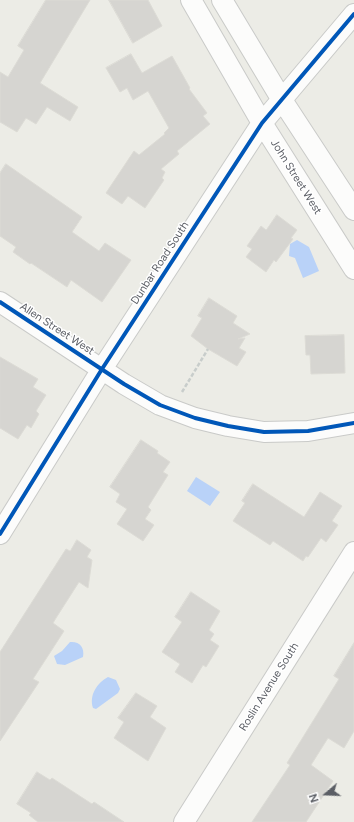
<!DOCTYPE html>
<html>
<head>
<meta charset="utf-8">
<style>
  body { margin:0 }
  #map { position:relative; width:354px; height:822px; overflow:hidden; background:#ecece6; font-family:Figtree,sans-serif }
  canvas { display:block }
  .north { position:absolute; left:306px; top:774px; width:40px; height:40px; -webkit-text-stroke:3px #fff; paint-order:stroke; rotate:251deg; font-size:11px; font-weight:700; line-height:16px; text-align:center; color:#5b5e65 }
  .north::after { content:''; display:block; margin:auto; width:14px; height:18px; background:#5b5e65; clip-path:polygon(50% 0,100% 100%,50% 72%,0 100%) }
</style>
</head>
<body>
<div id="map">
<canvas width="354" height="822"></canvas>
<div class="north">N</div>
</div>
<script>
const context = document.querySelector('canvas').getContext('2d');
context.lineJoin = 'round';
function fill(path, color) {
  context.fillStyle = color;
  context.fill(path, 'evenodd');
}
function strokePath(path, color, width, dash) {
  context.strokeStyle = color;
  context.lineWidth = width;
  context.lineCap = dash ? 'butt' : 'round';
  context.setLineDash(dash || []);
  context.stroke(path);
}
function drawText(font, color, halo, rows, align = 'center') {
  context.font = font + ' Figtree,sans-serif';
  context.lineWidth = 3;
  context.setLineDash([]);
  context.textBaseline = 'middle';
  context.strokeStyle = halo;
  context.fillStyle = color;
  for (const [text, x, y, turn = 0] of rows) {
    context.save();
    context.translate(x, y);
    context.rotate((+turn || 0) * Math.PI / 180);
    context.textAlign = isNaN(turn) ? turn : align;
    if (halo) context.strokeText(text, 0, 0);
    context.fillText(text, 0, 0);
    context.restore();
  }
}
const water = new Path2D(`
  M297 240 309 247 319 271 303 278 295 258 289 256 290 244Z
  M196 477 220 492 210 506 187 491Z
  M70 642C79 641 85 647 83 657L65 665 57 664 54 656 62 651Z
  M108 677 116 680 120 689 118 693 96 709 93 708C89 695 97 683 108 677Z`);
const building = new Path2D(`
  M46 0H90L40 83 78 107 70 121 47 107 36 124 26 118 17 132 0 122V72L8 77 24 50 18 46Z
  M109 0H148L162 26 133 43Z
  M131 54 142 73 172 56 190 88 189 89 207 113 203 116 210 124 177 151 179 154 161 169 165 172 162 178 164 180 145 208 128 196 122 204 106 193 134 151 139 155 165 134 164 133 169 128 148 91 133 100 127 88 120 92 106 68Z
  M6 164 82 217 72 232 99 251 105 243 131 260 102 302 71 280 67 287 31 263 30 264 13 252 16 247 0 236V173Z
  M277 215 297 230 291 238 293 239 276 262 274 260 266 272 246 257 252 249 247 246 261 226 266 230Z
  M209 298 237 316 233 323 250 334 238 339 245 338 239 348 246 352 237 366 208 349 191 336 202 318 198 316Z
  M344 335 345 373 311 374 310 355H306L305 336Z
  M0 357 38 379 33 387 46 395 36 411 39 414 31 428 27 425 18 439 0 428Z
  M141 440 158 451 157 453 170 462 163 472 168 475 148 507 151 510 145 519 154 525 143 541 117 524 127 509 116 502 120 494 110 487Z
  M253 484 304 517 320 492 342 506 332 521 338 525 326 542 321 538 308 557 306 556 303 561 273 541 270 545 233 521 245 503 242 501Z
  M77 540 91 550 87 557 92 560 88 588 79 582 56 618 53 623 64 631 33 679 39 682 0 741V652L66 549 70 551Z
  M191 592 220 611 209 630 214 634 210 640 219 646 206 667 203 665 192 683 175 672 180 664 162 652 182 622 175 617Z
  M354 643V731L344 748 328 738 311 765 333 781 306 822H252L290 765 287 763 339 679 334 676Z
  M136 693 157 706 150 717 166 728 148 761 114 738 124 722 118 718Z
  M37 772 50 780 52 778 92 804 94 802 124 822H38L29 815 31 813 17 804Z`);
const path = new Path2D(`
  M182 392 208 349`);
const minor = new Path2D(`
  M191 0 262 123 354 269
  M222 0 282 100 354 210
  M0 302 124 384 160 405 195 418 228 426 264 432 308 431 354 423
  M0 534 102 369 262 123 354 14
  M184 822 354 552`);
const cycleway = new Path2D(`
  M0 302 124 384 160 405 195 418 228 426 264 432 308 431 354 423
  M0 534 102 369 262 123 354 14`);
const streetNames = [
  ["John Street West",296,177,58],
  ["Dunbar Road South",160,263,-57],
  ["Allen Street West",57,329,33],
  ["Roslin Avenue South",269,687,-58]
];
fill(water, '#b9d2f8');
fill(building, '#d6d5d1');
strokePath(building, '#dcdbd5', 1);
strokePath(minor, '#c9cac8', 22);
strokePath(path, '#c8cdcb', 2.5, [4, 2]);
strokePath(minor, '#fcfcfb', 20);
strokePath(cycleway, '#0057b8', 4);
drawText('11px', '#5b5e65', '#fff', streetNames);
</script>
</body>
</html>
